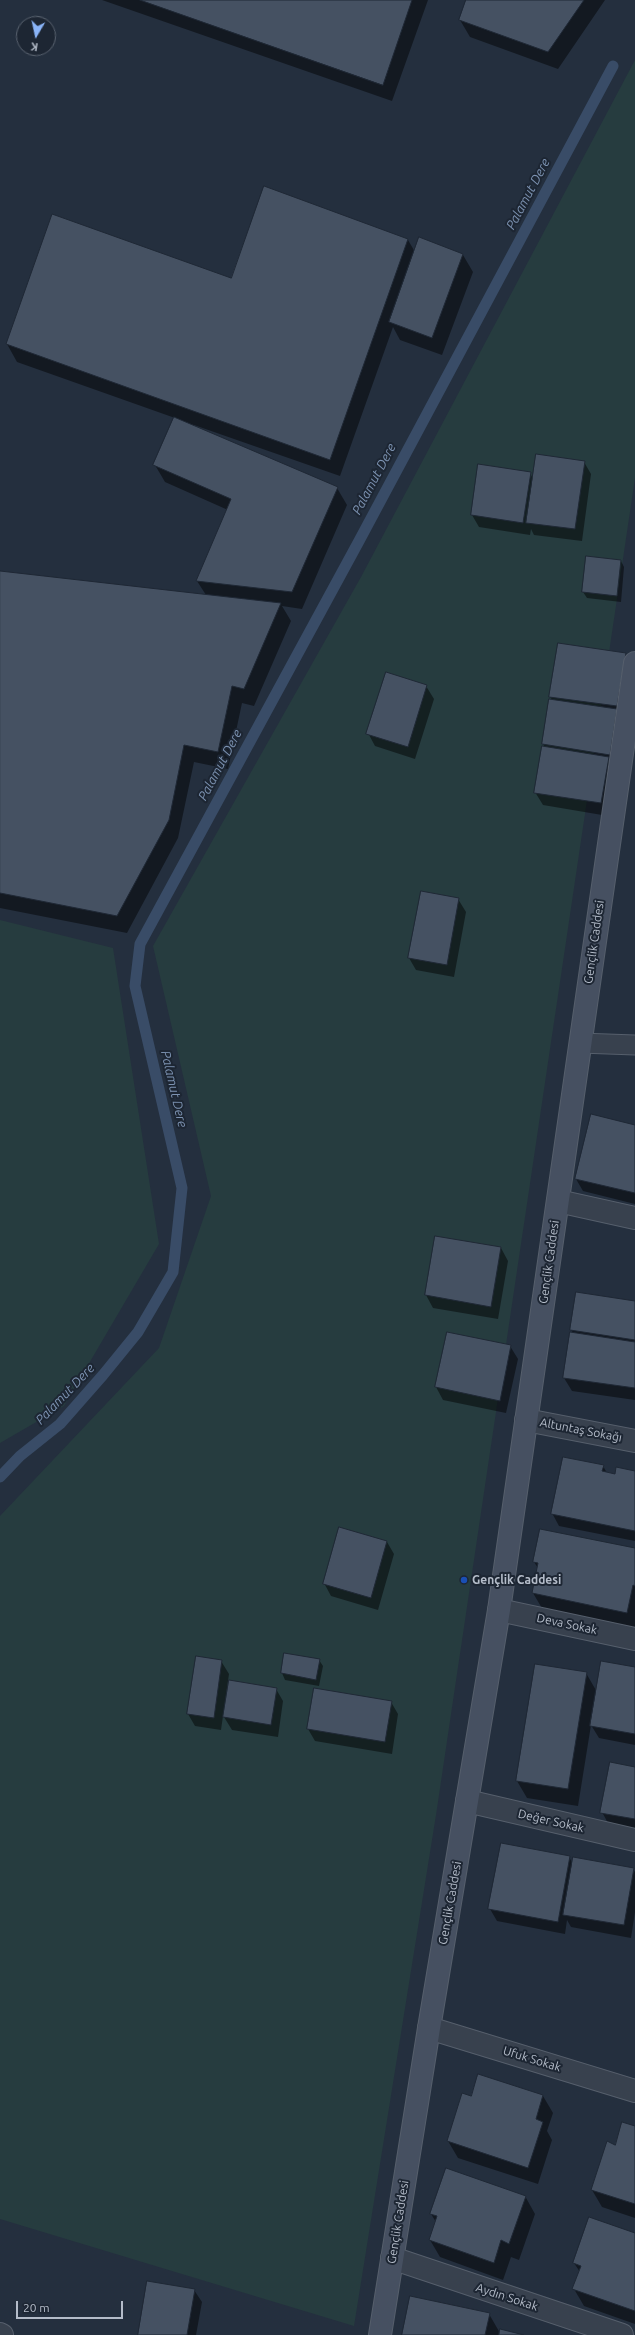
<!DOCTYPE html>
<html>
<head>
<meta charset="utf-8">
<style>
  body { margin:0 }
  #map { position:relative; width:635px; height:2335px; overflow:hidden; background:#242f3e; font-family:Ubuntu,sans-serif }
  canvas { display:block }
  .north { position:absolute; left:16px; top:16px; width:40px; height:40px; box-sizing:border-box; background:#1d2633; border:1px solid #59626f; border-radius:50%; rotate:189deg; font-size:11px; font-weight:700; line-height:16px; text-align:center; color:#b4bcc9 }
  .north::after { content:''; display:block; margin:auto; width:14px; height:18px; background:#8ab4f8; clip-path:polygon(50% 0,100% 100%,50% 72%,0 100%) }
  .scale { position:absolute; left:16px; top:2301px; width:107px; height:18px; box-sizing:border-box; border:2px solid #b4bcc9; border-top:0; padding-left:5px; font-size:12px; line-height:14px; white-space:nowrap; color:#b4bcc9; -webkit-text-stroke:3px #1d2633; paint-order:stroke }
</style>
</head>
<body>
<div id="map">
<canvas width="635" height="2335"></canvas>
<div class="north">K</div>
<div class="scale">20 m</div>
</div>
<script>
const context = document.querySelector('canvas').getContext('2d');
context.lineJoin = 'round';
function fill(path, color) {
  context.fillStyle = color;
  context.fill(path, 'evenodd');
}
function strokePath(path, color, width, dash) {
  context.strokeStyle = color;
  context.lineWidth = width;
  context.lineCap = dash ? 'butt' : 'round';
  context.setLineDash(dash || []);
  context.stroke(path);
}
function drawText(font, color, halo, rows, align = 'center') {
  context.font = font + ' Ubuntu,sans-serif';
  context.lineWidth = 4;
  context.setLineDash([]);
  context.textBaseline = 'middle';
  context.strokeStyle = halo;
  context.fillStyle = color;
  for (const [text, x, y, turn = 0] of rows) {
    context.save();
    context.translate(x, y);
    context.rotate((+turn || 0) * Math.PI / 180);
    context.textAlign = isNaN(turn) ? turn : align;
    if (halo) context.strokeText(text, 0, 0);
    context.fillText(text, 0, 0);
    context.restore();
  }
}
const green = new Path2D(`
  M635 60V478L436 1815 354 2326 0 2219V1516L159 1348 211 1196 153 946 361 577Z
  M0 920 113 948 159 1244 64 1406 0 1443Z`);
const shadow = new Path2D(`
  M102 0H428L392 101Z
  M467 0H605L558 69 470 37 460 20Z
  M419 239 463 255 473 272 442 355 400 340 393 327 340 476 194 425V426L337 488 347 505 302 609 282 606 291 621 254 706 242 703 228 769 194 762 178 838 127 933 0 908V572L206 595 197 581 228 510 165 482 155 465 175 418 17 362 7 344 232 279 408 240 415 252Z
  M584 462 591 474 582 541 534 535 531 529 530 535 479 527 472 515 530 473 533 479Z
  M621 561 624 567 621 602 587 598 583 592Z
  M625 654 632 667 608 816 543 805 535 792 545 748 543 744 553 701 550 697Z
  M426 686 434 699 415 759 375 746 368 733Z
  M458 899 466 912 454 977 416 970 409 958Z
  M635 1126V1204L583 1191 576 1179Z
  M436 1237 501 1248 508 1261 498 1319 433 1308 426 1295Z
  M635 1302V1400L572 1391 564 1378 574 1334 571 1330Z
  M447 1333 510 1346 518 1359 506 1413 443 1400 436 1387Z
  M603 1466 607 1473 616 1475 635 1472V1541L559 1526 552 1513Z
  M387 1542 394 1554 378 1610 331 1596 324 1583Z
  M635 1549V1630L543 1610 533 1593 538 1568 534 1562Z
  M285 1654 319 1660 323 1666 319 1686 285 1680 282 1673Z
  M221 1661 229 1674 221 1730 195 1726 188 1714Z
  M635 1668V1745L599 1738 591 1725 578 1806 527 1798 517 1781 586 1673 597 1692Z
  M276 1689 283 1701 278 1737 232 1730 224 1717Z
  M391 1702 398 1714 392 1754 315 1741 308 1729Z
  M635 1768V1830L609 1825 602 1812Z
  M569 1857 573 1864 633 1869 635 1872V1912L631 1938 571 1927 567 1920 565 1934 497 1921 490 1909Z
  M478 2075 543 2096 553 2113 547 2131 552 2140 538 2184 458 2158 448 2141 472 2097Z
  M635 2128V2218L602 2207 592 2190 616 2146Z
  M525 2196 535 2214 519 2260 511 2257 503 2280 440 2257 430 2240 436 2222 431 2214Z
  M635 2234V2324L584 2306 574 2289 580 2272 574 2263Z
  M194 2290 202 2302 196 2335H139Z
  M489 2314 500 2333 520 2335H403Z`);
const stream = new Path2D(`
  M0 1477 20 1456 60 1424 103 1375 138 1332 173 1272 182 1188 135 986 140 944 359 541 613 66`);
const building = new Path2D(`
  M140 0H412L383 85Z
  M466 0H584L548 52 459 20Z
  M264 186 408 239 330 460 6 344 52 214 231 278Z
  M419 237 463 254 432 338 389 322Z
  M174 417 338 487 292 592 196 581 231 499 153 465Z
  M536 454 585 461 575 529 526 523Z
  M478 464 531 472 523 523 471 515Z
  M586 556 621 560 617 596 582 592Z
  M0 571 281 603 244 689 232 686 218 752 184 745 169 820 117 916 0 893Z
  M558 643 626 653 617 706 549 697Z
  M386 672 427 685 408 747 366 734Z
  M549 699 617 709 610 755 542 744Z
  M542 746 609 757 601 803 534 793Z
  M421 891 459 898 447 965 408 958Z
  M591 1114 635 1125V1193L575 1179Z
  M435 1236 501 1247 491 1307 425 1295Z
  M576 1292 635 1301V1340L570 1330Z
  M447 1332 511 1345 500 1401 435 1387Z
  M570 1332 635 1342V1388L563 1378Z
  M563 1457 604 1465 602 1471 615 1474 616 1467 635 1471V1531L551 1514Z
  M339 1527 387 1541 371 1598 323 1584Z
  M540 1529 635 1548V1586L633 1585 627 1613 532 1593 538 1563 533 1562Z
  M284 1653 320 1659 316 1680 281 1673Z
  M196 1656 222 1660 214 1718 187 1714Z
  M601 1661 635 1667V1734L590 1726Z
  M535 1664 587 1672 568 1789 516 1781Z
  M229 1680 277 1688 271 1725 223 1717Z
  M314 1688 392 1701 385 1742 307 1729Z
  M610 1762 635 1767V1819L600 1813Z
  M501 1843 570 1856 558 1922 488 1909Z
  M573 1857 634 1868 624 1925 563 1915Z
  M478 2074 543 2095 536 2119 543 2122 528 2168 447 2141 462 2093 471 2096Z
  M622 2122 635 2126V2204L591 2190 607 2141 615 2145Z
  M446 2168 526 2196 509 2244 501 2240 494 2263 429 2240 437 2216 430 2214Z
  M589 2217 635 2233V2311L572 2289 581 2266 573 2263Z
  M147 2281 195 2289 187 2335H138Z
  M410 2296 490 2313 485 2335H402Z
  M500 2329 524 2335H499Z`);
const service = new Path2D(`
  M580 1043 635 1045`);
const minor = new Path2D(`
  M558 1201 635 1218
  M526 1420 635 1441
  M499 1610 635 1639
  M467 1801 635 1840
  M429 2028 635 2091
  M392 2258 622 2335
  M0 2334 2 2335`);
const secondary = new Path2D(`
  M380 2335 429 2028 499 1610 635 663`);
const markers = [
  [464,1580,4,"#1a4fb4"]
];
const streetNames = [
  ["Gençlik Caddesi",594,942,-82],
  ["Gençlik Caddesi",549,1262,-82],
  ["Altuntaş Sokağı",581,1430,11],
  ["Deva Sokak",567,1624,12],
  ["Değer Sokak",551,1821,13],
  ["Gençlik Caddesi",450,1903,-80],
  ["Ufuk Sokak",532,2059,17],
  ["Gençlik Caddesi",398,2222,-81],
  ["Aydın Sokak",507,2297,18]
];
const poiNames = [
  ["Gençlik Caddesi",472,1580]
];
const waterNames = [
  ["Palamut Dere",528,194,-62],
  ["Palamut Dere",374,479,-62],
  ["Palamut Dere",220,765,-62],
  ["Palamut Dere",174,1089,77],
  ["Palamut Dere",65,1394,-46]
];
fill(green, '#263c3f');
fill(shadow, '#0007');
strokePath(stream, '#394c67', 11);
fill(building, '#455162');
strokePath(building, '#1f2835', 1);
strokePath(service, '#565f6c', 21);
strokePath(minor, '#565f6c', 24);
strokePath(secondary, '#565f6c', 24);
strokePath(service, '#38414e', 19);
strokePath(minor, '#38414e', 22);
strokePath(secondary, '#465061', 22);
for (const [x, y, r, color] of markers) {
  const dot = new Path2D();
  dot.arc(x, y, r, 0, 2 * Math.PI);
  context.fillStyle = color;
  context.fill(dot);
  strokePath(dot, '#1d2633', 1.5);
}
drawText('12px', '#b4bcc9', '#1d2633', streetNames);
drawText('bold 12px', '#b4bcc9', '#1d2633', poiNames, 'left');
drawText('italic 13px', '#7c92b1', '#1d2633', waterNames);
</script>
</body>
</html>
